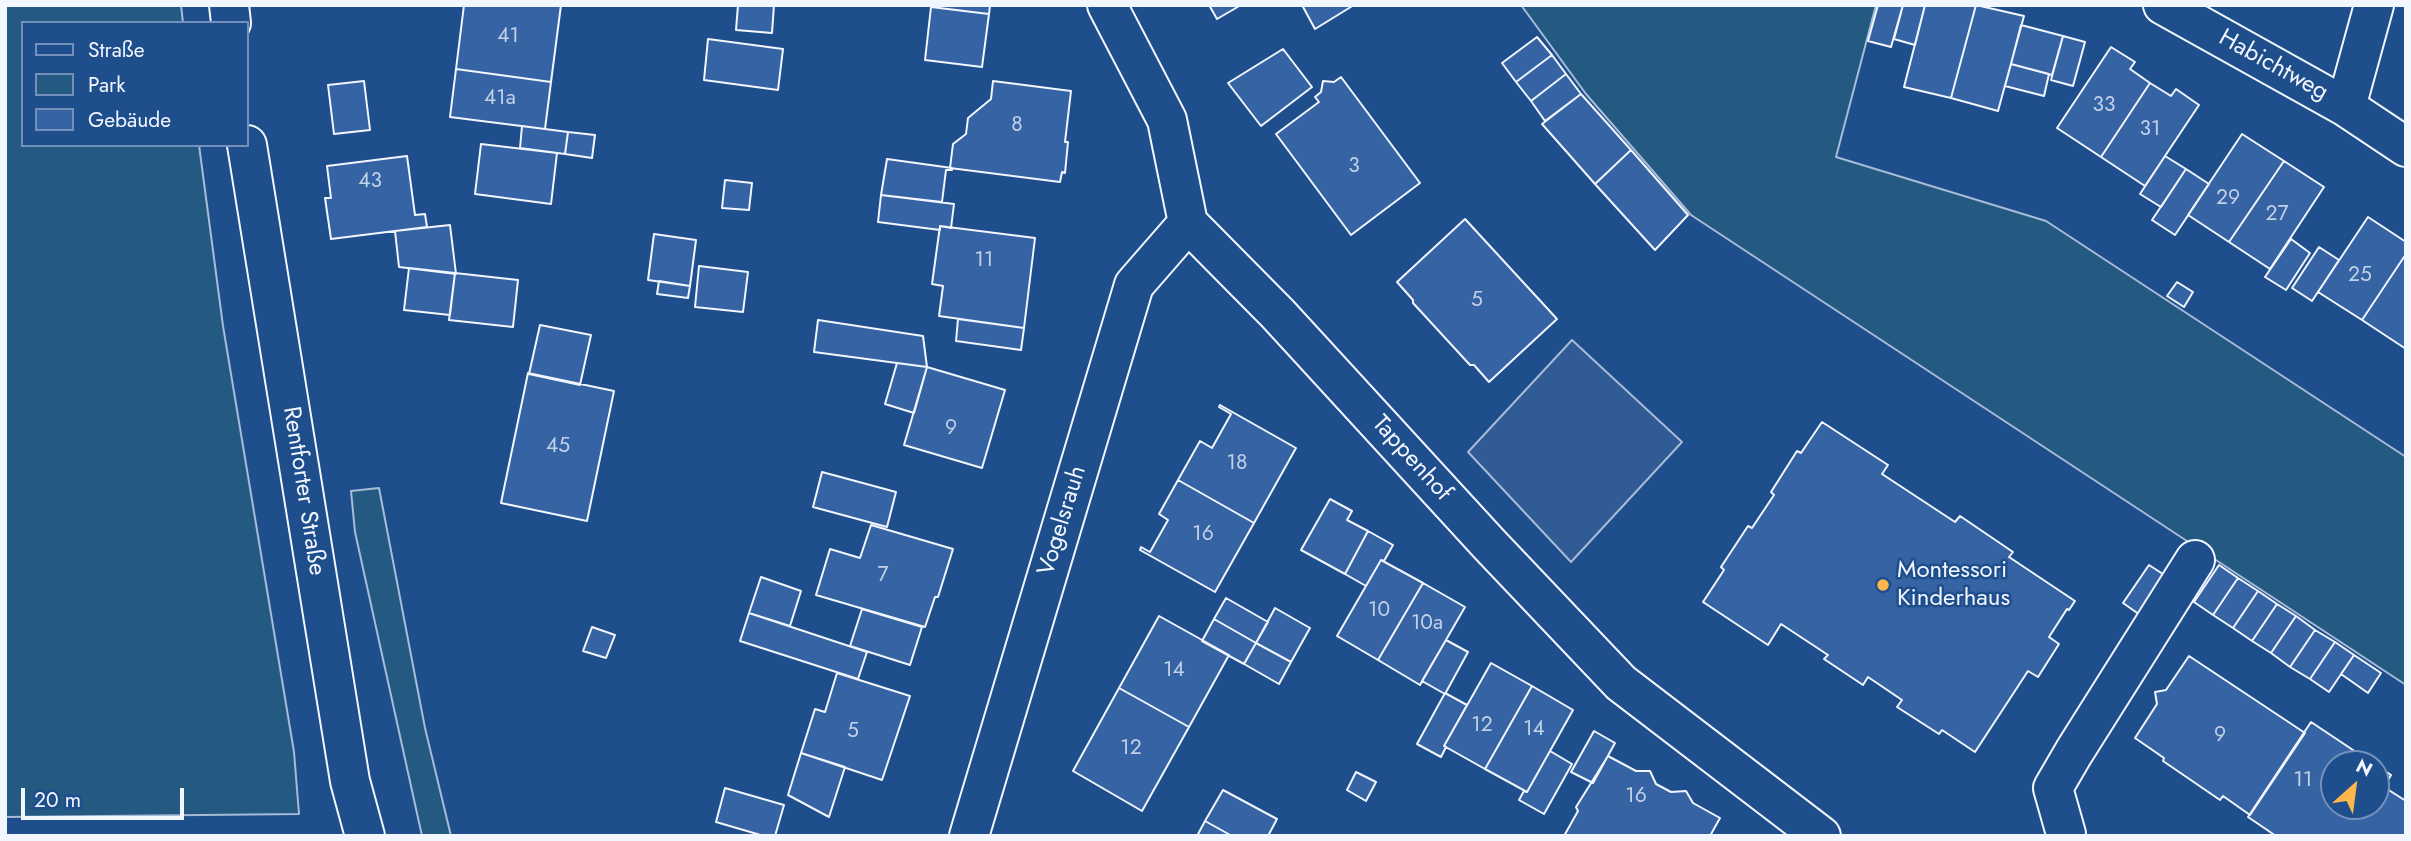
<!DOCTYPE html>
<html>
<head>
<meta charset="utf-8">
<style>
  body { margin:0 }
  #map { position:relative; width:2411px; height:841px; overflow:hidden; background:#1f4e8c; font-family:Jost,sans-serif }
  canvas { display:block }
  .frame { position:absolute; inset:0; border:7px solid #f2f6ff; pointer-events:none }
  .legend { position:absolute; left:21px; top:21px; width:228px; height:126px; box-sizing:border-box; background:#1f4e8c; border:2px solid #7391ba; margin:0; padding:9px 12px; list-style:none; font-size:21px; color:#f2f6ff }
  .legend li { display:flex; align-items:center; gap:14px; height:35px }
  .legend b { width:35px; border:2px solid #7391ba }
  .north { position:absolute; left:2320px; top:750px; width:70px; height:70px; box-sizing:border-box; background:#1f4e8c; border:2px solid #7391ba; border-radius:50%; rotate:28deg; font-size:19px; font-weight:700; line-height:28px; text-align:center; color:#f2f6ff }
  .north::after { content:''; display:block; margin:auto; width:24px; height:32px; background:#ffb74d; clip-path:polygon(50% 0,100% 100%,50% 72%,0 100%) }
  .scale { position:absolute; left:21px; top:788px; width:163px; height:32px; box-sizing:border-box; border:4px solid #f2f6ff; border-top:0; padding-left:9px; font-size:21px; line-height:24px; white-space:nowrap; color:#f2f6ff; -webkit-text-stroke:5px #1f4e8c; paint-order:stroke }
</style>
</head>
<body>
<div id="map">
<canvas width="2411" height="841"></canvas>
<div class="frame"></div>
<ul class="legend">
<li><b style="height:9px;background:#1f4e8c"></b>Straße</li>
<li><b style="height:19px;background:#245a82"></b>Park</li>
<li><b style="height:19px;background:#3563a3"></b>Gebäude</li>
</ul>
<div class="north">N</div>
<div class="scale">20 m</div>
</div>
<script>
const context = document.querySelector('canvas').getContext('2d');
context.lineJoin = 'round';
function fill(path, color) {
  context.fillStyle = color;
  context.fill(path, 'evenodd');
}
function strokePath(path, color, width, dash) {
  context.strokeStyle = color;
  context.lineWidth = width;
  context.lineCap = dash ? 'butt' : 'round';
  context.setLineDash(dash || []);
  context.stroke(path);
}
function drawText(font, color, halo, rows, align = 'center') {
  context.font = font + ' Jost,sans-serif';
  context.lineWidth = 5;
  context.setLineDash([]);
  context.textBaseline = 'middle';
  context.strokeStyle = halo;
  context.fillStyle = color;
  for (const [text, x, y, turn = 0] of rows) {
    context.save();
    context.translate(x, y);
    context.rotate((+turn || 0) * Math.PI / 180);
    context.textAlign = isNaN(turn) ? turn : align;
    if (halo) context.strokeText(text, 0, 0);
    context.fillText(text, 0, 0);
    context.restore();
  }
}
const green = new Path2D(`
  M5 5H181L183 23H23V145H199L223 326 294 752 299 814 5 817Z
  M1521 5H1876L1836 157 2046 221 2406 457V685L1691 215 1586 94Z
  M379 488 425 728 451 836H422L355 532 351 491Z`);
const parking = new Path2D(`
  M1572 340 1682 442 1571 562 1468 452Z`);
const building = new Path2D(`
  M464 5H561L551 82 456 69Z
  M738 5H774L772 33 736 30Z
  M931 5H990L989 14 931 7Z
  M1209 5H1241L1217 19Z
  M1302 5H1354L1315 29Z
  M1878 5H1903L1891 47 1868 41Z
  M1903 5H1925L1915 45 1894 39Z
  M1925 5H1976L1951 98 1904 87Z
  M1976 5 2024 16 1998 111 1951 98Z
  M931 7 989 14 982 67 925 60Z
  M2021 25 2063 36 2052 75 2011 64Z
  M2063 36 2085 42 2073 86 2051 80Z
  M1537 37 1552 55 1516 82 1502 63Z
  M708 39 783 49 778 90 704 80Z
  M2111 47 2135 62 2130 69 2150 83 2101 157 2057 128Z
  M1283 49 1312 87 1261 126 1228 83Z
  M1552 55 1566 74 1531 101 1516 82Z
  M2011 64 2049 74 2044 96 2005 86Z
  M456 69 551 82 545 129 450 117Z
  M1566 74 1581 94 1545 121 1531 101Z
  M1341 77 1420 183 1351 235 1276 134 1319 102 1315 97 1321 92 1323 81 1334 82Z
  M364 81 370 130 334 134 328 85Z
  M993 81 1071 91 1065 142H1068L1065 173 1062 172 1060 182 950 168 953 144 966 134 968 118 991 99Z
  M2150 83 2171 96 2176 89 2199 105 2145 186 2101 157Z
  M1581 94 1631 150 1595 184 1542 124Z
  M522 126 568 132 565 154 520 148Z
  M568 132 595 135 592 158 565 154Z
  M2242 134 2284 161 2229 242 2188 215Z
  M481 144 557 153 551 204 475 194Z
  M1631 150 1688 215 1655 250 1595 184Z
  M407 156 415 215 425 214 427 227 331 239 325 198H331L327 166Z
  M2165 156 2186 169 2161 207 2140 194Z
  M887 159 952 168V170H946L942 202 881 195Z
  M2284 161 2324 187 2270 269 2229 242Z
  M2186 169 2209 184 2175 235 2152 220Z
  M725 180 752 183 749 210 722 208Z
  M881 195 954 204 951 228 940 226V230L878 222Z
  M2368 217 2406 242V254L2362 320 2318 292Z
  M1465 219 1557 319 1489 382 1474 365H1470L1413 303V300L1397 282Z
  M450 225 456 274 399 267 395 231Z
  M940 226 1035 238 1024 328 939 316 943 286 932 284Z
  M654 234 696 240 690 286 648 280Z
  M2291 239 2310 253 2286 290 2265 277Z
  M2319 247 2339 260 2312 301 2292 288Z
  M2406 254V349L2362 320Z
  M699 266 748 272 743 312 695 307Z
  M409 268 455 273 450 315 404 310Z
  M455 273 518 280 513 327 449 320Z
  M659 281 690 286 688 298 657 294Z
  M2177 282 2193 292 2184 307 2167 296Z
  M958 319 1024 328 1021 350 956 341Z
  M818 320 923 336 927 367 814 352Z
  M540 325 591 335 580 385 529 374Z
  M897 363 927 367 914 413 885 404Z
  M927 367 1005 390 982 468 904 445Z
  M528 373 614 391 587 521 501 503Z
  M1220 405 1296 448 1254 523 1178 480 1200 441 1212 448 1231 414 1219 407Z
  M1822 422 1888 465 1882 474 1955 522 1960 516 2013 552 2009 557 2075 601 2069 610 2067 609 2049 637 2059 644 2038 677 2028 671 1975 752 1942 730 1939 734 1897 707 1902 700 1868 677 1863 685 1824 659 1828 655 1781 624 1768 645 1703 602 1724 570 1721 567 1748 526 1752 528 1774 495 1771 492 1797 451 1801 453Z
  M822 472 896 492 887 527 813 507Z
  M1178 480 1254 523 1215 592 1140 550 1141 547 1150 552 1168 520 1159 514Z
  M1330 499 1352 511 1347 520 1368 531 1345 574 1301 550Z
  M871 525 953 549 938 597H935L925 627 816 595 830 549 860 558Z
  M1368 531 1393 545 1384 561 1381 560 1366 586 1345 574Z
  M1381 560 1423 583 1378 660 1337 636Z
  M2149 565 2169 578 2143 617 2123 603Z
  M2219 565 2238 578 2213 615 2194 602Z
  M761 577 801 591 790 626 749 613Z
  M2238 578 2258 591 2233 628 2213 615Z
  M1423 583 1465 607 1420 685 1378 660Z
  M2258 591 2277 604 2252 641 2233 628Z
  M1226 598 1268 622 1256 643 1214 619Z
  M2277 604 2296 616 2271 653 2252 641Z
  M1275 608 1310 628 1291 662 1256 643Z
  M862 609 922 627 910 665 850 646Z
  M749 613 867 652 858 679 740 641Z
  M1159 616 1229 655 1189 727 1119 688Z
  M2296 616 2315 630 2290 667 2271 653Z
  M1214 619 1256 643 1244 664 1202 641Z
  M592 627 615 635 606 658 583 651Z
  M2315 630 2335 642 2310 679 2290 667Z
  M1446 640 1468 652 1445 694 1422 681Z
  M2335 642 2354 655 2329 692 2310 679Z
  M1256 643 1291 662 1279 684 1244 664Z
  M2354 655 2381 673 2368 693 2341 674Z
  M2189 656 2305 733 2250 815 2223 796 2220 800 2163 761 2164 758 2135 738 2157 704 2155 692 2166 690Z
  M1491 663 1532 686 1485 769 1444 746Z
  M837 673 910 696 882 780 801 753 815 709 825 712Z
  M1532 686 1573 710 1527 792 1485 769Z
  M1119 688 1189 727 1142 811 1073 771Z
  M1445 693 1467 705 1444 746 1446 747 1441 757 1417 744Z
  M2311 722 2374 764H2334V806H2376V765L2391 775 2384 787 2406 801V836H2276L2248 817Z
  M1594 731 1615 743 1593 783 1571 772Z
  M1550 751 1572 764 1544 814 1519 800 1524 791 1527 792Z
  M801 753 845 767 829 817 788 795Z
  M1608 756 1636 771H1650L1656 784 1671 792 1686 791 1693 803 1720 818 1710 836H1564L1578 811 1576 807Z
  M1356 772 1376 782 1366 801 1347 790Z
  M725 788 784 805 775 836H764L716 822Z
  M1223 790 1277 819 1268 836H1232L1205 821Z
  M1205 821 1232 836H1197Z`);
const minor = new Path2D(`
  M1107 5 1167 120 1188 223 1278 314 1489 544 1621 683 1821 836
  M2163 5 2346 107 2406 147
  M2346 107 2374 5
  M2066 834 2053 788 2074 752 2195 560
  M969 836 1134 285 1188 223`);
const major = new Path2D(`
  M229 5 231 23
  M247 145 350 781 365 836`);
const markers = [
  [1883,585,7,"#ffb74d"]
];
const numberNames = [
  ["41",508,37],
  ["41a",500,99],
  ["33",2104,106],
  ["8",1017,126],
  ["31",2150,130],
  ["3",1354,167],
  ["43",370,182],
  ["29",2228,199],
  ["27",2277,215],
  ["11",984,261],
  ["25",2360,276],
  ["5",1477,301],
  ["9",951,429],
  ["45",558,447],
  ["18",1237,464],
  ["16",1203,535],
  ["7",883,576],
  ["10",1379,611],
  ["10a",1427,624],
  ["14",1174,671],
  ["12",1482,726],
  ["14",1534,730],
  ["5",853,732],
  ["9",2220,736],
  ["12",1131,749],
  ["11",2303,781],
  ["16",1636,797]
];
const streetNames = [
  ["Habichtweg",2273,66,29],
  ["Tappenhof",1411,459,48],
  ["Rentforter Straße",303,491,81],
  ["Vogelsrauh",1063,521,-73]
];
const poiNames = [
  ["Montessori",1897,571],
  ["Kinderhaus",1897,599]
];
fill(green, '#245a82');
strokePath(green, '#a8bbd7', 2);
fill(parking, '#305b95');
strokePath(parking, '#a8bbd7', 2);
fill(building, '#3563a3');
strokePath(building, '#f2f6ff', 2);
strokePath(minor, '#f2f6ff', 42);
strokePath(major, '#f2f6ff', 42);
strokePath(minor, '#1f4e8c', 38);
strokePath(major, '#1f4e8c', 38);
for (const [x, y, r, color] of markers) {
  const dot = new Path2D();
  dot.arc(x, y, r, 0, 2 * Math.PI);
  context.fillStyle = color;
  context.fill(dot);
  strokePath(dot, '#1f4e8c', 2.5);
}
drawText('21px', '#c3d1e8', null, numberNames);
drawText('24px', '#f2f6ff', '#1f4e8c', streetNames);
drawText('24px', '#f2f6ff', '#1f4e8c', poiNames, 'left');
</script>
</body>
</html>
